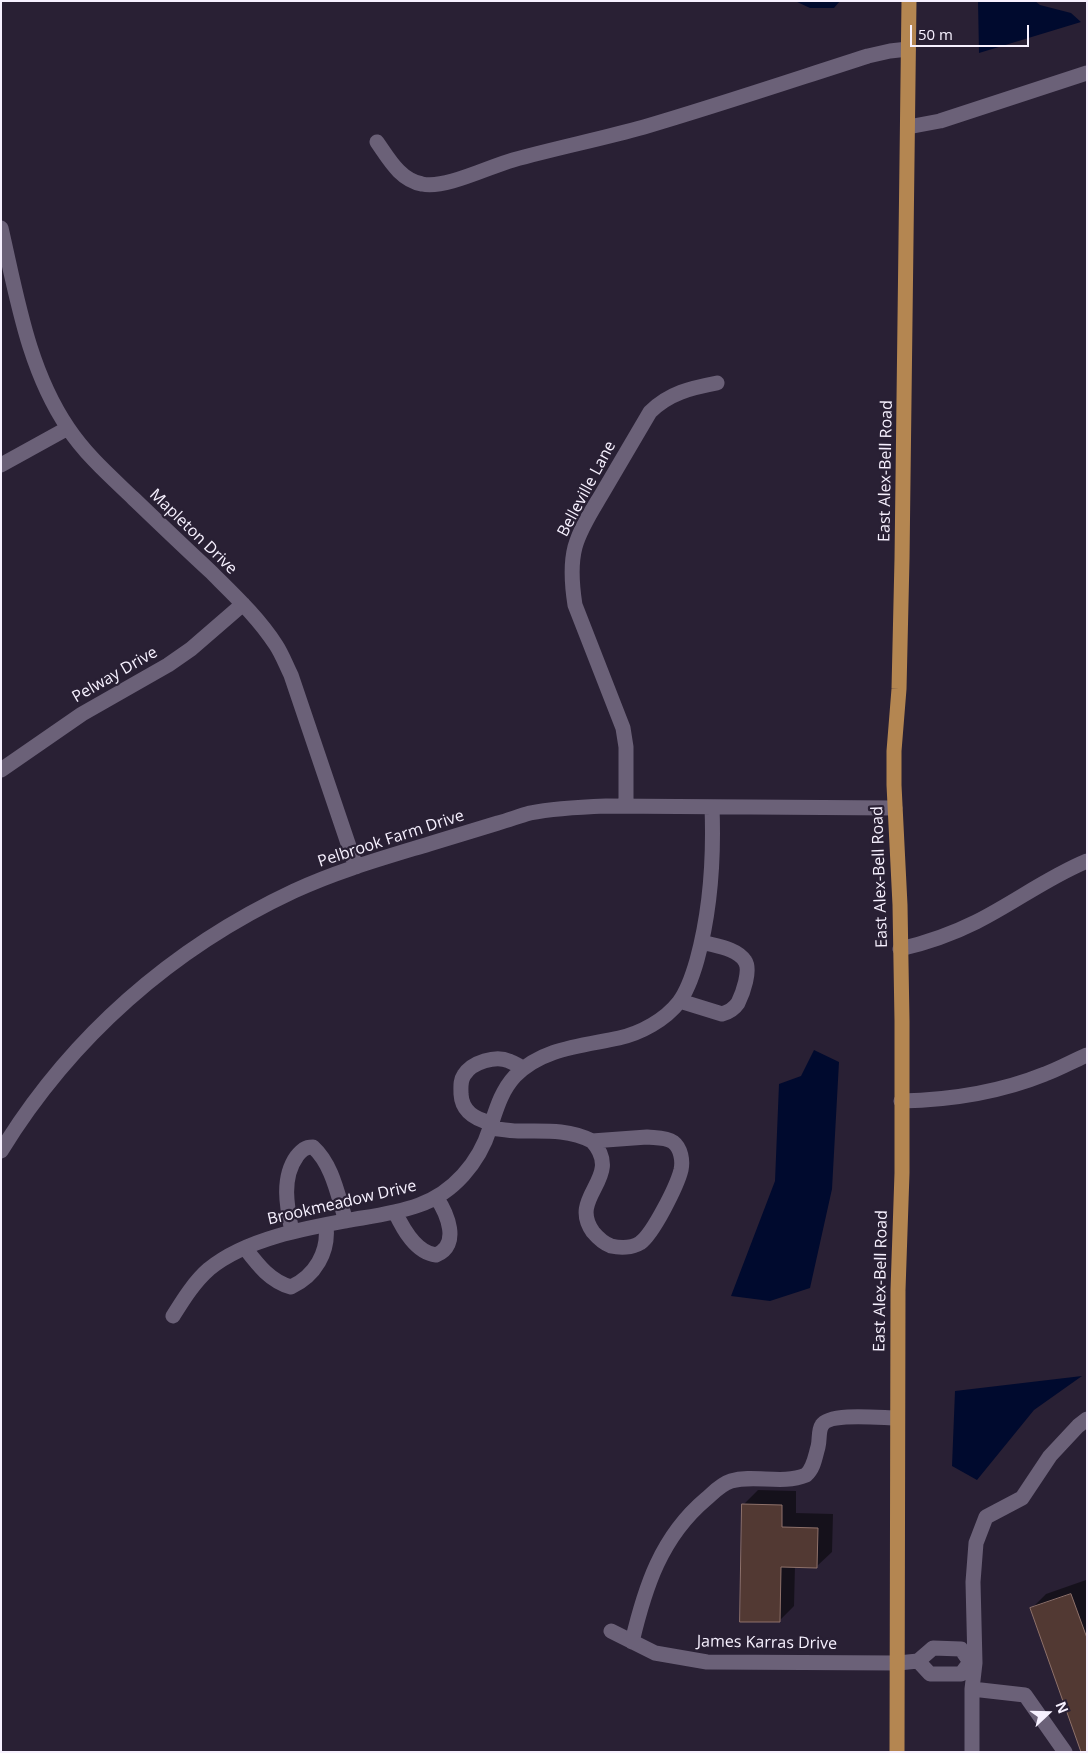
<!DOCTYPE html>
<html>
<head>
<meta charset="utf-8">
<style>
  body { margin:0 }
  #map { position:relative; width:1088px; height:1753px; overflow:hidden; background:#292034; font-family:"Open Sans",sans-serif }
  canvas { display:block }
  .frame { position:absolute; inset:0; border:2px solid #f7f1ff; pointer-events:none }
  .north { position:absolute; left:1023px; top:1688px; width:50px; height:50px; -webkit-text-stroke:4px #292034; paint-order:stroke; rotate:69deg; font-size:14px; font-weight:700; line-height:20px; text-align:center; color:#f7f1ff }
  .north::after { content:''; display:block; margin:auto; width:18px; height:22px; background:#f7f1ff; clip-path:polygon(50% 0,100% 100%,50% 72%,0 100%) }
  .scale { position:absolute; left:910px; top:25px; width:119px; height:22px; box-sizing:border-box; border:2px solid #f7f1ff; border-top:0; padding-left:6px; font-size:15px; line-height:18px; white-space:nowrap; color:#f7f1ff; -webkit-text-stroke:4px #292034; paint-order:stroke }
</style>
</head>
<body>
<div id="map">
<canvas width="1088" height="1753"></canvas>
<div class="frame"></div>
<div class="north">N</div>
<div class="scale">50 m</div>
</div>
<script>
const context = document.querySelector('canvas').getContext('2d');
context.lineJoin = 'round';
function fill(path, color) {
  context.fillStyle = color;
  context.fill(path, 'evenodd');
}
function strokePath(path, color, width, dash) {
  context.strokeStyle = color;
  context.lineWidth = width;
  context.lineCap = dash ? 'butt' : 'round';
  context.setLineDash(dash || []);
  context.stroke(path);
}
function drawText(font, color, halo, rows, align = 'center') {
  context.font = font + ' "Open Sans",sans-serif';
  context.lineWidth = 4.5;
  context.setLineDash([]);
  context.textBaseline = 'middle';
  context.strokeStyle = halo;
  context.fillStyle = color;
  for (const [text, x, y, turn = 0] of rows) {
    context.save();
    context.translate(x, y);
    context.rotate((+turn || 0) * Math.PI / 180);
    context.textAlign = isNaN(turn) ? turn : align;
    if (halo) context.strokeText(text, 0, 0);
    context.fillText(text, 0, 0);
    context.restore();
  }
}
const water = new Path2D(`
  M795 1H840L834 8H810Z
  M978 1H1035L1040 5 1071 13 1081 22 979 53Z
  M814 1050 839 1062 832 1189 810 1288 770 1301 731 1296 775 1181 779 1084 801 1076Z
  M1082 1376 1034 1410 977 1480 952 1466 955 1391Z`);
const shadow = new Path2D(`
  M758 1490 796 1491V1513L833 1514 832 1552 817 1566H795L794 1606 779 1621 743 1505Z
  M1086 1580 1087 1582V1738L1032 1608 1046 1594Z`);
const building = new Path2D(`
  M742 1504 782 1505V1527L818 1528 817 1568 781 1567 780 1622H740Z
  M1071 1594 1087 1638V1752H1081L1030 1608Z`);
const minor = new Path2D(`
  M908 127 940 121 1087 73
  M377 142C389 159 400 180 422 184 446 189 488 167 513 160 556 148 601 139 644 127 719 105 793 80 868 56L890 51 908 49
  M1 228C17 297 28 369 68 428 86 455 110 476 133 498 158 522 184 547 210 571 233 594 258 617 276 645 282 654 286 665 291 675L356 867
  M1 465 68 428
  M1 770 82 714 168 665 191 649 243 604
  M626 806V747L623 728 575 605C572 586 570 566 575 547 580 528 593 509 603 492 618 466 634 439 650 412 669 393 691 388 717 383
  M900 949C926 943 952 934 976 922 1014 903 1048 877 1087 861
  M680 1001 722 1014C729 1012 734 1009 738 1003 743 993 751 970 745 961 737 948 715 946 702 942
  M901 1101C951 1100 998 1093 1045 1074 1059 1069 1073 1061 1087 1055
  M491 1123C475 1119 462 1112 461 1094 461 1087 460 1081 464 1075 472 1062 496 1055 509 1061 514 1063 519 1066 523 1068
  M490 1128C499 1129 509 1131 518 1131 544 1131 569 1129 592 1141
  M647 1137C655 1138 666 1137 673 1142 681 1148 683 1161 681 1170 677 1186 653 1234 640 1243 632 1248 620 1248 611 1246 603 1243 598 1238 593 1232 567 1196 625 1178 592 1141Z
  M1 1151C71 1037 172 948 294 891 337 871 383 858 429 844 452 837 475 830 498 823 509 820 519 816 530 813 555 808 580 807 606 806L895 808
  M395 1212C403 1229 416 1253 436 1255 461 1245 447 1213 436 1197
  M292 1232C287 1207 281 1178 297 1156 302 1150 305 1147 313 1147 333 1165 338 1197 346 1221
  M245 1248C258 1265 270 1281 291 1287 315 1276 329 1252 326 1226
  M173 1316C183 1300 194 1282 209 1269 248 1237 312 1227 362 1218 381 1215 400 1212 419 1205 453 1193 479 1163 490 1128 496 1110 501 1091 515 1076 542 1048 582 1046 619 1038 641 1033 665 1020 679 1002 688 990 693 974 697 960 711 909 714 859 712 807
  M611 1631 655 1653 707 1662 898 1663 918 1661 933 1648 961 1649 970 1662
  M632 1642C645 1587 661 1537 706 1499 713 1493 721 1484 731 1481 754 1474 782 1485 806 1475 814 1468 815 1457 818 1447 820 1440 818 1431 822 1425 830 1412 882 1418 897 1418
  M918 1661 930 1674H961L970 1662
  M972 1689V1752
  M1065 1752 1025 1695 972 1689 975 1663 973 1582 976 1543 986 1517 1022 1498 1050 1456 1078 1426 1087 1419`);
const major = new Path2D(`
  M897 1752 898 1290 902 1173V1021L900 905 894 785V751L899 689 902 559 909 1`);
const streetNames = [
  ["East Alex-Bell Road",886,471,-89],
  ["Belleville Lane",587,489,-62],
  ["Mapleton Drive",193,532,44],
  ["Pelway Drive",115,675,-30],
  ["Pelbrook Farm Drive",391,839,-18],
  ["East Alex-Bell Road",880,877,-92],
  ["Brookmeadow Drive",342,1203,-13],
  ["East Alex-Bell Road",881,1281,-89],
  ["James Karras Drive",767,1643,1]
];
fill(water, '#000a2e');
fill(shadow, '#0007');
fill(building, '#523933');
strokePath(building, '#8e716a', 1);
strokePath(minor, '#6b6178', 15);
strokePath(major, '#b48651', 15);
drawText('16px', '#f7f1ff', '#292034', streetNames);
</script>
</body>
</html>
